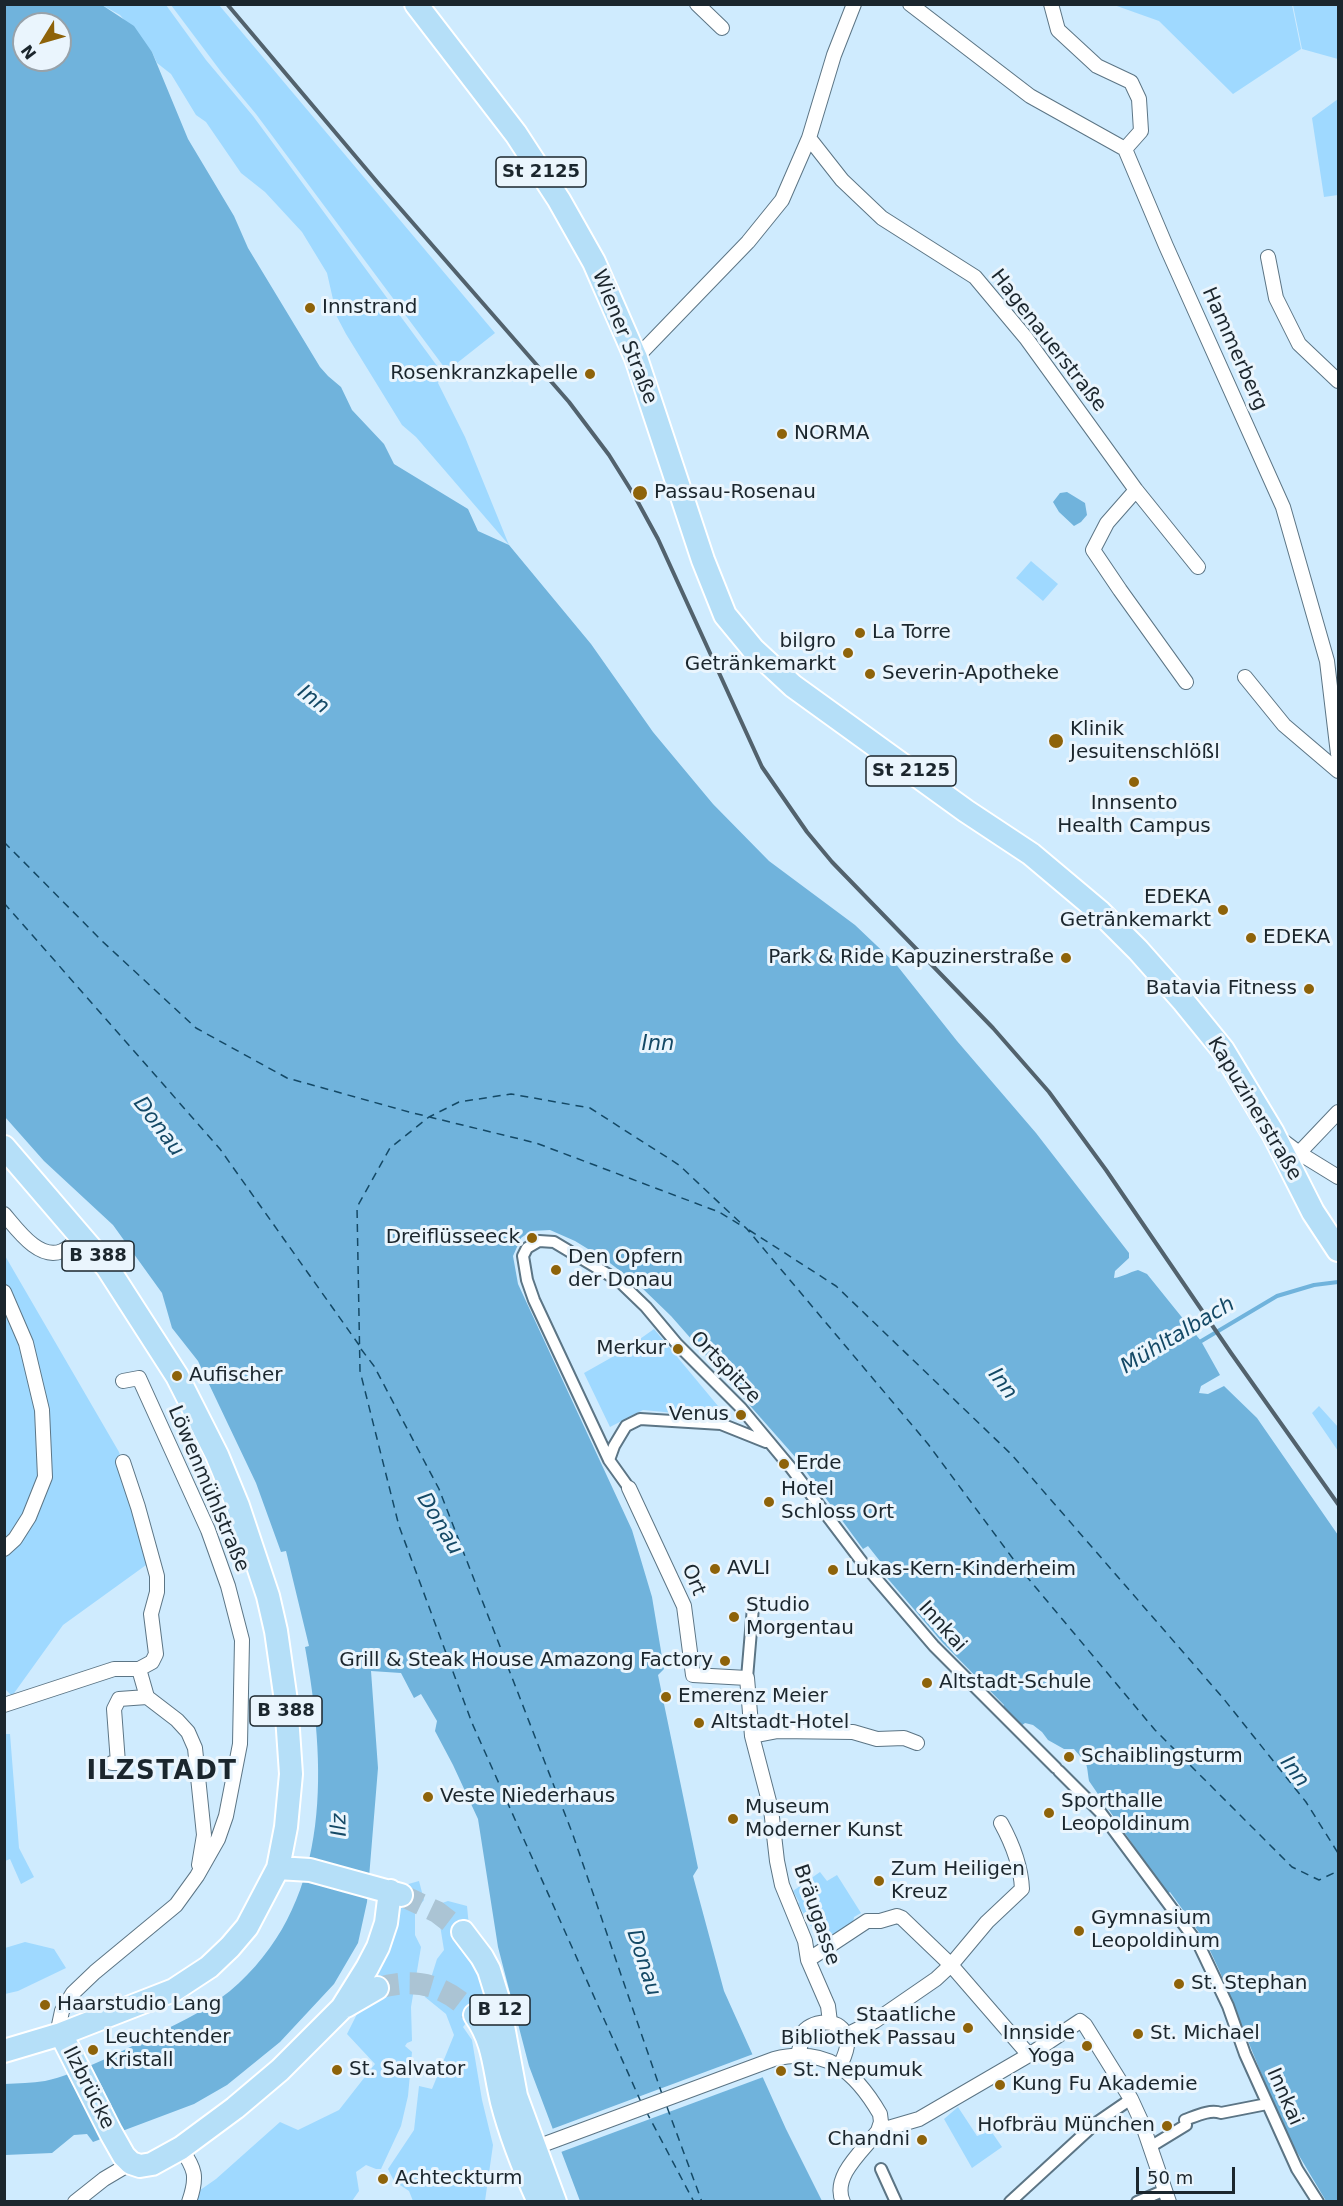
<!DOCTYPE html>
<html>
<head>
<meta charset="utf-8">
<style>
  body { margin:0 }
  #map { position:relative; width:1343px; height:2206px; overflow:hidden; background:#cfebfe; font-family:"DejaVu Sans",sans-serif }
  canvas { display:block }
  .frame { position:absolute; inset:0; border:6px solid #1b262d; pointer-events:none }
  .north { position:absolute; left:12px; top:12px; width:60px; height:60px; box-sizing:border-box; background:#eaf5fd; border:2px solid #97a2aa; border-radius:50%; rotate:233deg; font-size:16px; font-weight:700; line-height:24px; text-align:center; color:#1b262d }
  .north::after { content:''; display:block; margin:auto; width:21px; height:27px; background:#8e630a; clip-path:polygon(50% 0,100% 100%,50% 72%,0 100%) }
  .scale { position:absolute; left:1136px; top:2167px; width:99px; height:27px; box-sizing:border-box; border:3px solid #1b262d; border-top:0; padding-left:8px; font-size:18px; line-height:21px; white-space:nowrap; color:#1b262d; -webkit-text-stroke:4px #eaf5fd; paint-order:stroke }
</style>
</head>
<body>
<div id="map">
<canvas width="1343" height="2206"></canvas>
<div class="frame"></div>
<div class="north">N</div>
<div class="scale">50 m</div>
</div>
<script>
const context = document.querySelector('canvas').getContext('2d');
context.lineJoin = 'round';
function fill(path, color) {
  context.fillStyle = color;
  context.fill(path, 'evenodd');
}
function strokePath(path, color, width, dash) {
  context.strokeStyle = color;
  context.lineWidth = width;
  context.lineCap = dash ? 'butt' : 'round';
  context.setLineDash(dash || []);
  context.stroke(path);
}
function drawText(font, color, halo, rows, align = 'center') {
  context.font = font + ' "DejaVu Sans",sans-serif';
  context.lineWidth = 6;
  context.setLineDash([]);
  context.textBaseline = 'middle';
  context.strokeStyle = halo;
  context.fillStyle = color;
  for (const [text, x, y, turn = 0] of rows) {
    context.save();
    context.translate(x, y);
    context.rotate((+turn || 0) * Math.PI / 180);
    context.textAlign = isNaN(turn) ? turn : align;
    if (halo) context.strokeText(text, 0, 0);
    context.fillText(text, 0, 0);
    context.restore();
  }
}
const green = new Path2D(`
  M102 5H166L206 60 253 116 443 374 438 383 465 437 509 545 416 437 402 425 346 334 337 317 327 273 302 232 265 192 241 173 206 122 196 115 171 74 157 63 152 52 120 15Z
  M171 5H219L495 333 447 371 256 114 222 73Z
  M1114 5H1292L1301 49 1233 94 1159 21Z
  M1293 5H1338V59L1302 49Z
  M1338 99V195L1324 197 1312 118Z
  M1031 561 1058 584 1043 601 1016 578Z
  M4 1254 119 1452 153 1560 63 1625 12 1696 4 1688Z
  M654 1329 728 1418 643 1410 610 1427 584 1373 623 1351Z
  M1319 1406 1338 1427V1451L1312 1413Z
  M5 1734H10L19 1848 34 1877 21 1884 10 1859 5 1861Z
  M820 1872 827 1881 837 1875 861 1913 854 1917 853 1923 828 1939 820 1937 815 1927 812 1928 798 1904 799 1902 793 1891Z
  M419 1881 424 1900 415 1911V1935L421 1947 411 2007 412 2041 407 2043 405 2046 412 2052 408 2096 401 2126 381 2169H376L366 2165 356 2172 359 2191 352 2201 183 2202 216 2179 280 2122 298 2130 339 2110 375 2064 347 2034 375 1978 405 1885Z
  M448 1901 467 1906 469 1927 455 1942 476 1971 486 1999 463 2027 472 2040 482 2100 493 2145 485 2201H413L409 2191 394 2181 388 2169 414 2130 419 2086 432 2089 454 2035 446 2014 425 1997 437 1959 444 1950 439 1919 442 1903Z
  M25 1942 54 1949 66 1968 18 1991 5 1994V1948Z
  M958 2107 977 2136 991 2131 1002 2147 972 2168 944 2119Z`);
const water = new Path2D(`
  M4 5H102L134 26 152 52 188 139 234 216 248 248 320 367 328 376 341 387 352 410 384 444 394 464 468 509 478 531 509 545 591 644 653 732 713 804 769 861 855 925 895 963 957 1041 1036 1133 1129 1253V1258L1115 1271 1114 1278C1123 1277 1129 1272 1138 1270L1147 1274 1201 1341 1220 1375 1201 1386 1199 1393 1208 1394 1224 1386 1257 1418 1338 1535V2201H1326L1285 2132 1220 1972 1206 1942 1170 1892 1167 1894 1089 1781C1086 1759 1088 1766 1074 1749H1064L1048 1740 1042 1732 1033 1725 1025 1723 1021 1726 1002 1708 1004 1705 942 1642 883 1573 887 1570 868 1546 863 1549 797 1459 671 1316 641 1287 606 1260 575 1241 550 1230 531 1231 521 1238 513 1256 518 1284 632 1530 652 1597 664 1669 658 1675 698 1868 693 1876 724 1991 786 2129 822 2201H580L529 2066 498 1947 478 1819 453 1765 435 1731 437 1721 421 1694 414 1698 401 1673 371 1671 378 1768 367 1902 358 1943 334 1984 280 2042 227 2085 194 2104 93 2142 87 2134 74 2135 52 2153 5 2155V2084C18 2083 32 2083 45 2081 77 2074 125 2050 154 2035 183 2021 215 2006 239 1983 333 1896 326 1763 305 1647L309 1646 286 1551 281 1552 256 1483 198 1361 172 1328 162 1293 113 1225 44 1161 5 1117ZM24 24H60V60H24Z
  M1067 492 1085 503 1087 515 1081 522 1074 526 1059 512 1053 502 1060 493Z`);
const pier = new Path2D(`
  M756 2053 766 2076 561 2152 552 2129Z`);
const stream = new Path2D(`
  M1198 1343 1277 1296 1314 1285 1338 1282`);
const ferry = new Path2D(`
  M4 842 102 941 196 1028 287 1078 409 1112 536 1143 719 1212 742 1226
  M4 903 220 1149 359 1345
  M749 1230 836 1286 1012 1455 1223 1698 1306 1802 1338 1853
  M361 1349 374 1366 439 1489 573 1835 662 2094
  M641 2102 472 1723 399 1526 360 1371 357 1207 390 1148 429 1117 459 1102 511 1094 590 1108 679 1165 747 1229 928 1444 1022 1571 1155 1730 1292 1867 1319 1880 1338 1871
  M667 2107 702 2202
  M646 2111 694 2202`);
const primaryTunnel = new Path2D(`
  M401 1895 437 1912 463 1932
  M377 1988C418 1977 445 1985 475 2015`);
const pedestrian = new Path2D(`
  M609 1460 614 1446 626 1426 640 1419 721 1424 766 1442
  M629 1488 609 1460 534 1300 527 1280 523 1256 527 1248 539 1241 554 1242 619 1281 646 1307 677 1344 741 1408 791 1468 862 1562 934 1646 1056 1768
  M747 1678 753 1607
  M1059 1771 1101 1813 1199 1945 1228 2006 1245 2054 1297 2169 1318 2202
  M1150 2147 1186 2125 1185 2120C1196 2116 1210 2109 1221 2113L1267 2104
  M881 2169 896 2202
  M1010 2202 1096 2123 1131 2099
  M1137 2202 1165 2190`);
const minor = new Path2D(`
  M697 4 722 28
  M910 4 1030 96 1125 149
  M1051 4 1058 30 1097 66 1131 82 1139 99 1141 131 1125 149 1166 246 1283 507 1327 661 1338 754
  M809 138 842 180 882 218 975 277 1026 338 1136 490 1198 567
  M1268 257 1276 298 1299 344 1338 381
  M636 358 748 242 782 200 809 138 834 55 854 4
  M1136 490 1107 523 1093 550 1120 590 1186 682
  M1245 677 1284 725 1338 771
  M1279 1138 1299 1153 1338 1177
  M1299 1153 1338 1112
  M4 1214C17 1229 39 1261 62 1251 69 1248 76 1241 82 1237
  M4 1292 26 1343 42 1410 45 1477 29 1517 15 1539 4 1549
  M629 1488 684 1606 693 1675 747 1678 752 1736 771 1809 777 1861 782 1885 805 1941 808 1960 828 2006 830 2022
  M139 1669 147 1697 177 1720 188 1732 195 1748 204 1835 199 1865
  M4 1705 114 1669H139L152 1662 156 1654 151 1614 157 1592V1576L138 1507 123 1462
  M752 1736 778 1731 853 1732 877 1739 904 1738 917 1743
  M112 1763H118L114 1709 119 1699 147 1697
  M808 1960 867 1921H880L897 1916 902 1918 951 1965 1029 2055
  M61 2034 59 2025 62 2011 73 1993 95 1972 176 1905 197 1876 218 1839 226 1816 240 1744 242 1640 228 1586 208 1530 139 1378 123 1381
  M846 2035 875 2021 936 1979 951 1965 987 1922 1022 1889C1021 1867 1012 1843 1001 1823
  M798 2054 805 2030C819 2018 846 2019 847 2042 848 2050 843 2059 840 2066
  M878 2131 919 2119 1029 2055 1080 2021 1085 2025 1131 2099 1142 2123 1169 2202
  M181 2148C195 2169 198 2176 189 2202
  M534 2148 774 2059C826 2046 855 2071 880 2114L881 2122 878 2131C864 2150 831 2176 843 2202
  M75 2202 104 2179 131 2163`);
const primary = new Path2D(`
  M416 4 516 134 559 200 594 262 636 358 703 560 725 615 753 649 793 686 966 811 1031 854 1100 912 1138 950 1184 1002 1223 1050 1273 1133 1313 1212 1338 1250
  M4 1147 107 1267 177 1376 217 1455 238 1506 268 1596 276 1631 286 1701 291 1774 286 1827 278 1868 247 1927 230 1947 209 1967 174 1990 61 2034 4 2051
  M278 1868 310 1870 401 1895
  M463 1932 482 1957 489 1970 498 1999 516 2096 555 2202
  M346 2006 377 1988
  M475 2015C495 2043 494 2070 502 2102 511 2137 524 2169 539 2202
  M61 2034 111 2133 124 2156 131 2163 140 2166 152 2164 181 2148 235 2108 280 2070 342 2008 367 1968 378 1947 386 1923 390 1891`);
const rail = new Path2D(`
  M227 4 378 183 569 402 609 455 634 495 658 539 762 767 807 832 832 862 993 1028 1049 1092 1106 1170 1231 1353 1338 1504`);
const markers = [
  [310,308,6,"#8e630a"],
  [590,374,6,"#8e630a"],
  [782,434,6,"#8e630a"],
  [640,493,8,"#8e630a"],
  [860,633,6,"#8e630a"],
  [848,653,6,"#8e630a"],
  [870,674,6,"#8e630a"],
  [1056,741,8,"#8e630a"],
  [1134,782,6,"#8e630a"],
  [1223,910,6,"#8e630a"],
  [1251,938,6,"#8e630a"],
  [1066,958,6,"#8e630a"],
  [1309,989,6,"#8e630a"],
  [532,1238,6,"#8e630a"],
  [556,1270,6,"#8e630a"],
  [678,1349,6,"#8e630a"],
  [177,1376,6,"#8e630a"],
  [741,1415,6,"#8e630a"],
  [784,1464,6,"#8e630a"],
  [769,1502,6,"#8e630a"],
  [715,1569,6,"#8e630a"],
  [833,1570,6,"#8e630a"],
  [734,1617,6,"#8e630a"],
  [725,1661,6,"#8e630a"],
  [927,1683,6,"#8e630a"],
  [666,1697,6,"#8e630a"],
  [699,1723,6,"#8e630a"],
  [1069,1757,6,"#8e630a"],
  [428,1797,6,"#8e630a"],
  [1049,1813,6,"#8e630a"],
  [733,1819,6,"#8e630a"],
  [879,1881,6,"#8e630a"],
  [1079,1931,6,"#8e630a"],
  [1179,1984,6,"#8e630a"],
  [45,2005,6,"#8e630a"],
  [968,2028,6,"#8e630a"],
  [1138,2034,6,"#8e630a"],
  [1087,2046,6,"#8e630a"],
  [93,2050,6,"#8e630a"],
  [337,2070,6,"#8e630a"],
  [781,2071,6,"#8e630a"],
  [1000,2085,6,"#8e630a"],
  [1167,2126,6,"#8e630a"],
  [922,2140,6,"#8e630a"],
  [383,2179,6,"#8e630a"]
];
const shields = [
  [541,172,90],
  [911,771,90],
  [98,1256,72],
  [286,1711,72],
  [500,2010,60]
];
const shieldNames = [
  ["St 2125",541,172],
  ["St 2125",911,771],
  ["B 388",98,1256],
  ["B 388",286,1711],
  ["B 12",500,2010]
];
const poiNames = [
  ["Innstrand",322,308],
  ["Rosenkranzkapelle",578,374,"right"],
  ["NORMA",794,434],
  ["Passau-Rosenau",654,493],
  ["La Torre",872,633],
  ["bilgro",836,642,"right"],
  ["Getränkemarkt",836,665,"right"],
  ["Severin-Apotheke",882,674],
  ["Klinik",1070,730],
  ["Jesuitenschlößl",1070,753],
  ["Innsento",1134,804,"center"],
  ["Health Campus",1134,827,"center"],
  ["EDEKA",1211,898,"right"],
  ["Getränkemarkt",1211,921,"right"],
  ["EDEKA",1263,938],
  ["Park & Ride Kapuzinerstraße",1054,958,"right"],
  ["Batavia Fitness",1297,989,"right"],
  ["Dreiflüsseeck",520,1238,"right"],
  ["Den Opfern",568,1258],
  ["der Donau",568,1281],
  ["Merkur",666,1349,"right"],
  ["Aufischer",189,1376],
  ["Venus",729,1415,"right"],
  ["Erde",796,1464],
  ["Hotel",781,1490],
  ["Schloss Ort",781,1513],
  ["AVLI",727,1569],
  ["Lukas-Kern-Kinderheim",845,1570],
  ["Studio",746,1606],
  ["Morgentau",746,1629],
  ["Grill & Steak House Amazong Factory",713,1661,"right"],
  ["Altstadt-Schule",939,1683],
  ["Emerenz Meier",678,1697],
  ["Altstadt-Hotel",711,1723],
  ["Schaiblingsturm",1081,1757],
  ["Veste Niederhaus",440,1797],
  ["Sporthalle",1061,1802],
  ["Leopoldinum",1061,1825],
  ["Museum",745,1808],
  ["Moderner Kunst",745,1831],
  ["Zum Heiligen",891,1870],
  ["Kreuz",891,1893],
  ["Gymnasium",1091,1919],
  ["Leopoldinum",1091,1942],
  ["St. Stephan",1191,1984],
  ["Haarstudio Lang",57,2005],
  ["Staatliche",956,2016,"right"],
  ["Bibliothek Passau",956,2039,"right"],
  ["Innside",1075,2034,"right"],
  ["Yoga",1075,2057,"right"],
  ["St. Michael",1150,2034],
  ["Leuchtender",105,2038],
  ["Kristall",105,2061],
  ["St. Salvator",349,2070],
  ["St. Nepumuk",793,2071],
  ["Kung Fu Akademie",1012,2085],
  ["Hofbräu München",1155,2126,"right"],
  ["Chandni",910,2140,"right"],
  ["Achteckturm",395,2179]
];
const streetNames = [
  ["Wiener Straße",624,337,68],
  ["Hagenauerstraße",1048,341,52],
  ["Hammerberg",1234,349,66],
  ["Kapuzinerstraße",1254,1109,59],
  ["Ortspitze",725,1368,46],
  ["Löwenmühlstraße",208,1489,67],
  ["Ort",693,1580,68],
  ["Innkai",942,1627,48],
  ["Bräugasse",816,1915,71],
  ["Ilzbrücke",88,2088,63],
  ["Innkai",1284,2097,66]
];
const waterNames = [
  ["Inn",313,700,37],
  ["Inn",658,1045],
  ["Donau",158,1127,53],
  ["Mühltalbach",1178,1336,-31],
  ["Inn",1002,1384,53],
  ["Donau",439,1524,59],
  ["Inn",1294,1772,53],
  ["Ilz",340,1825,-91],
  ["Donau",643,1963,72]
];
const districtNames = [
  ["ILZSTADT",162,1772]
];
fill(green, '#9fd9ff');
fill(water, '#70b3dc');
fill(pier, '#cfebfe');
strokePath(stream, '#70b3dc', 4);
strokePath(ferry, '#144966', 1.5, [8, 6]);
strokePath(primaryTunnel, '#abc4d4', 22, [22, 11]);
strokePath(pedestrian, '#5c7585', 14);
strokePath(minor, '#5c7585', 16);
strokePath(primary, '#fff', 26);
strokePath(pedestrian, '#fff', 10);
strokePath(minor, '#fff', 14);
strokePath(primary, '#b5dff8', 22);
strokePath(rail, '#52626d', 4);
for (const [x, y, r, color] of markers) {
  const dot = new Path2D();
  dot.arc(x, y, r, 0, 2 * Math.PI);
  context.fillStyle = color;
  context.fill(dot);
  strokePath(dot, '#eaf5fd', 2);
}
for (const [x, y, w] of shields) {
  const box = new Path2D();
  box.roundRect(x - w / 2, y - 15, w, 30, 4.5);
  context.fillStyle = '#eaf5fd';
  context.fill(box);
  strokePath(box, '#1b262d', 1.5);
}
drawText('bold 18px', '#1b262d', null, shieldNames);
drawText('20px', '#1b262d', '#eaf5fd', poiNames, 'left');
drawText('20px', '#1b262d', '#eaf5fd', streetNames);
drawText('italic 21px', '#144966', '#eaf5fd', waterNames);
context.letterSpacing = '1.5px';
drawText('bold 26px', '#1b262d', '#eaf5fd', districtNames);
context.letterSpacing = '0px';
</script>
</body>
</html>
